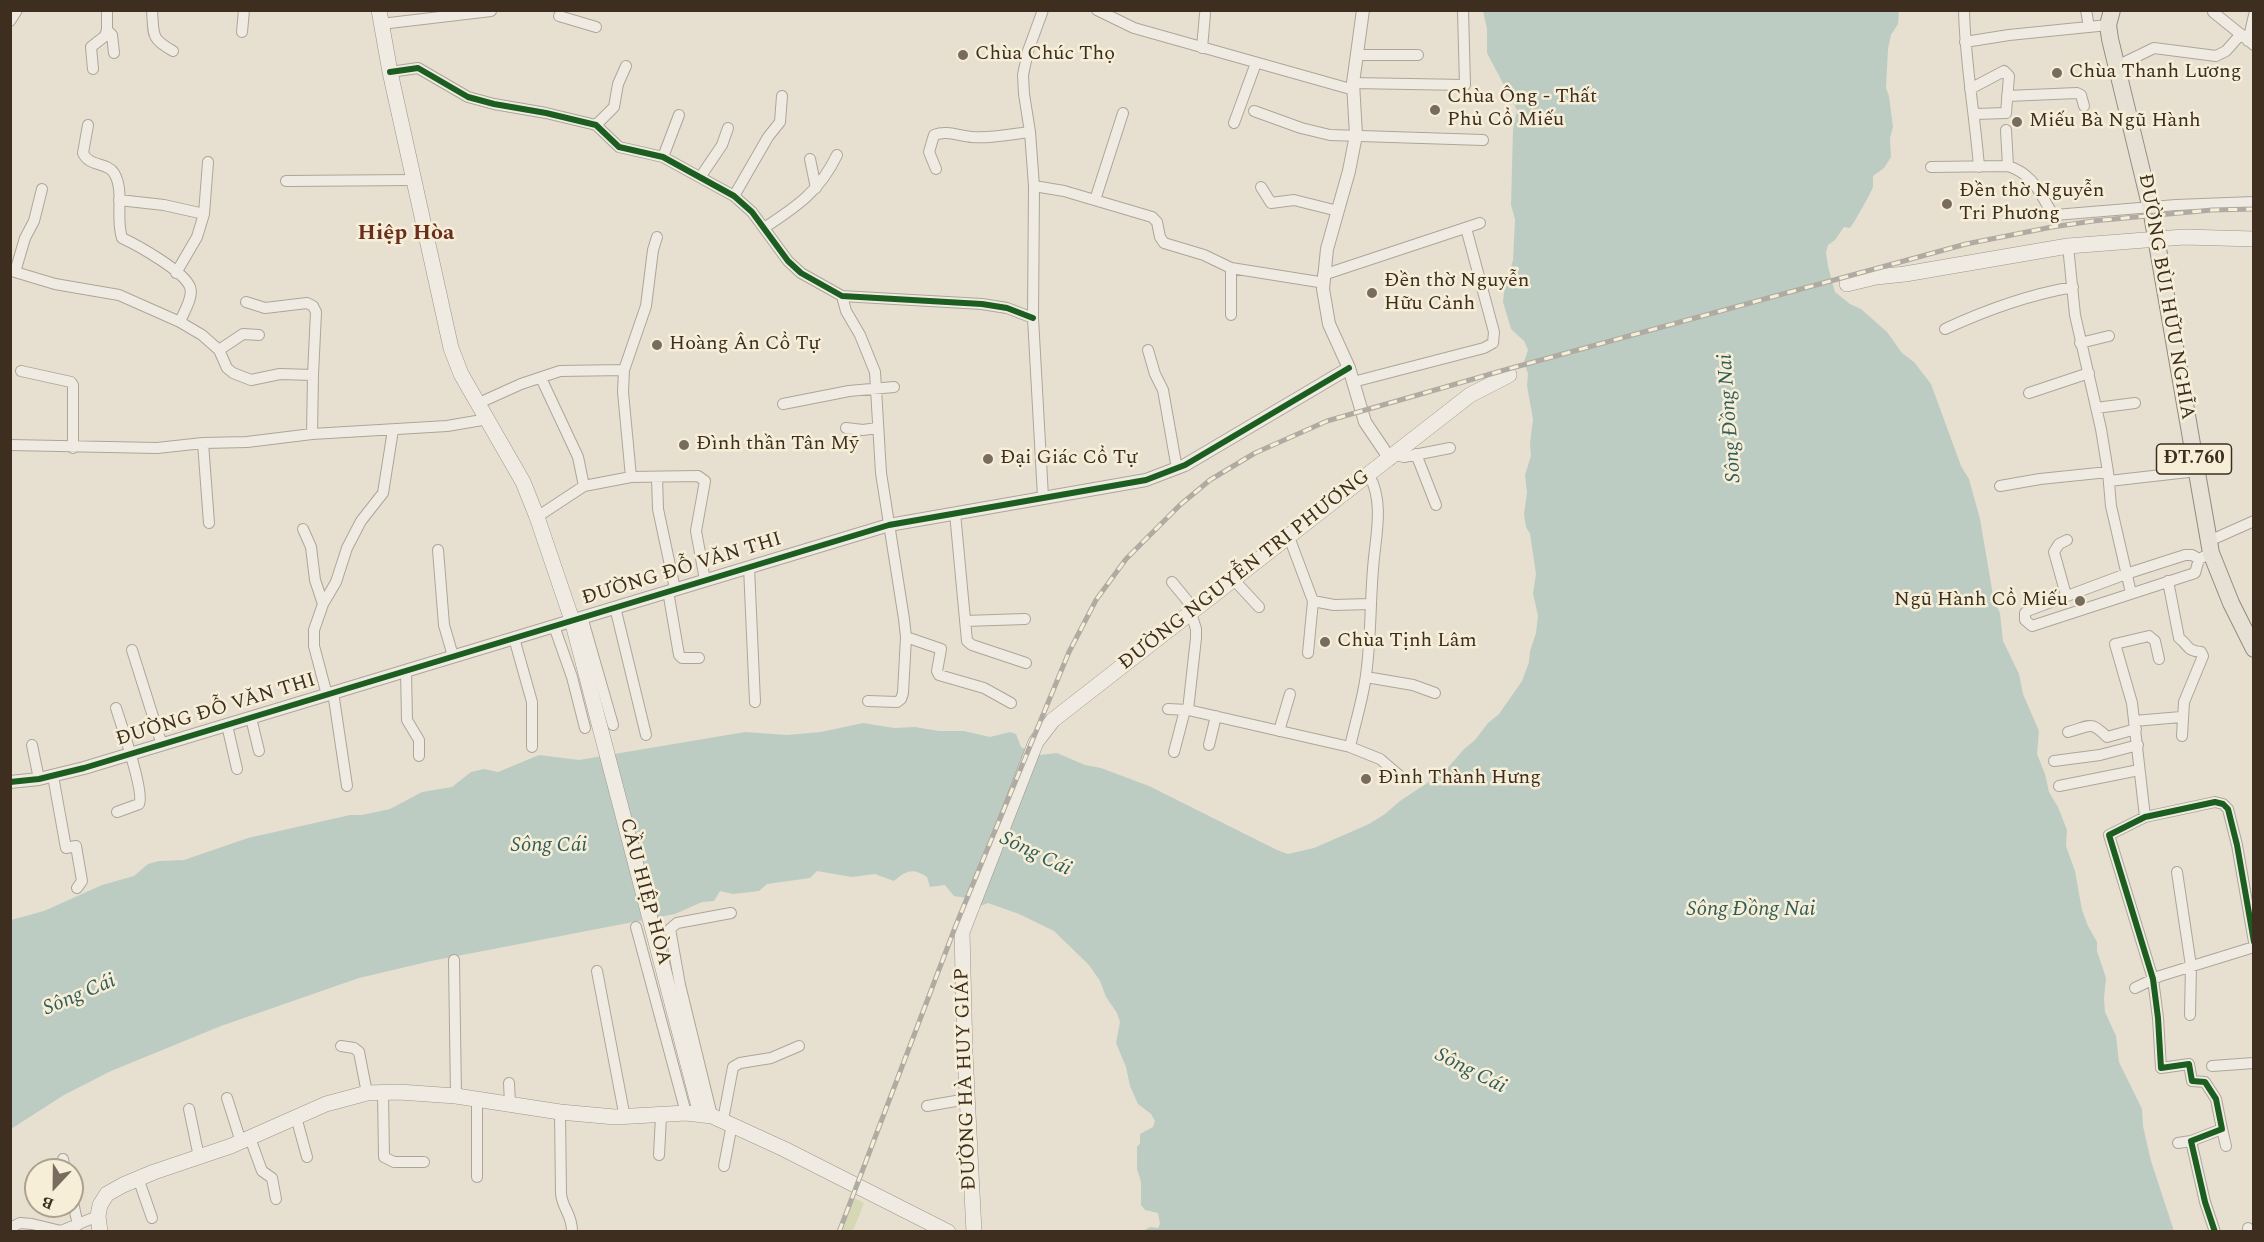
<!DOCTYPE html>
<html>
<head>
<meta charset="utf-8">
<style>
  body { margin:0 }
  #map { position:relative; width:2264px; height:1242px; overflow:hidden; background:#e7e0d1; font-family:Spectral,serif }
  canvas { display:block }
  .frame { position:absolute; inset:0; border:12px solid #3d2e20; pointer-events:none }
  .north { position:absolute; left:24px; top:1158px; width:60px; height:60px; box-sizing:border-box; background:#f7eed8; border:2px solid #ada18e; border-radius:50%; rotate:202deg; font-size:16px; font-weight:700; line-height:24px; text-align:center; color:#3d2e20 }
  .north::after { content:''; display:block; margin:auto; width:21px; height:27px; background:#786c5e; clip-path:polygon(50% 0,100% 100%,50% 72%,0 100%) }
</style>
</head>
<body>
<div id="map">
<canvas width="2264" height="1242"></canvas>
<div class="frame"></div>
<div class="north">B</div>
</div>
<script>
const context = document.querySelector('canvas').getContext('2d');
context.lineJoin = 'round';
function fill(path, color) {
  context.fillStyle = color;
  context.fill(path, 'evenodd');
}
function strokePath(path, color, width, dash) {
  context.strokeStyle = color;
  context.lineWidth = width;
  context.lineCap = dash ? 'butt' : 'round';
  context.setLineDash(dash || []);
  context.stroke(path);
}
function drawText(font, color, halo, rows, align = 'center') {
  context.font = font + ' Spectral,serif';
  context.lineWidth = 5;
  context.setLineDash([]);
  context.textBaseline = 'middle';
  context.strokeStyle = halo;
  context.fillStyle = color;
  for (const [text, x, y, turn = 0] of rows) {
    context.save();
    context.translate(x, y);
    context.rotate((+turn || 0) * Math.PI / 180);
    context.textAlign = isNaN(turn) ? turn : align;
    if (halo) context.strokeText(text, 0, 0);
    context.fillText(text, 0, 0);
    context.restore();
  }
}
const green = new Path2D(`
  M854 1198 864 1203 853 1231H841Z`);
const water = new Path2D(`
  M1483 11H1899L1898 24 1891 35 1888 49 1886 88 1889 96 1893 127 1890 138 1891 157 1884 168 1873 176C1873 180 1873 183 1873 187 1872 191 1853 225 1850 228L1844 227 1835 240 1828 245 1826 253 1828 266 1835 292 1850 304 1861 309 1887 332 1902 353 1914 362 1931 384 1961 466 1969 479 1980 519 1994 601 2000 613 2003 641 2019 674 2023 694 2039 731 2037 754 2045 774 2049 792 2058 807 2067 830 2066 846 2075 871 2082 910 2088 926 2097 942V951L2106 978 2104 999 2105 1012 2116 1036 2119 1062 2142 1109 2143 1126 2151 1161 2174 1231H1143L1150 1227 1158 1228 1160 1224 1158 1213 1145 1210 1141 1205V1182L1137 1169V1147L1140 1143V1134L1153 1127 1155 1121 1151 1114 1138 1104 1130 1086 1126 1067 1116 1043 1120 1022 1117 1013 1106 997 1100 981 1089 965 1054 931 1019 914 988 903 980 906 973 899 954 896 945 885 930 887 927 877C913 868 907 870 894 881L875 874 852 877 817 871 810 878 767 884 759 891 733 894 720 891 714 901 702 902 675 914 431 961 359 978 221 1026 111 1071 64 1095 11 1129V920L44 911 102 885 134 876 148 864 159 861 184 860 248 838 350 815H362L390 809 422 792 452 787 471 772 484 769 498 772 539 755 579 760 745 732 787 735 821 732 863 723 894 728 915 727 939 731H964L990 737 1010 732 1016 734 1021 747 1034 754 1040 755 1057 753 1085 765 1101 768 1149 786 1277 850 1288 854 1314 848 1369 824 1385 814 1400 801 1445 771 1464 749 1475 740 1488 723 1499 714 1522 681 1529 662 1530 651 1536 633 1538 616 1533 593 1536 574 1530 534 1526 527 1524 514 1527 492 1525 475 1531 456 1530 443 1533 419 1527 386 1528 374 1524 362 1528 350 1524 341 1511 329 1503 302 1504 292 1513 260 1515 219 1511 205 1513 130 1517 110 1487 53V29Z`);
const minor = new Path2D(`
  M152 10C154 35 150 38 173 51
  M1097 10 1134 28 1354 90
  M1964 10C1965 63 1975 115 1979 167
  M2086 10 2089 27
  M2213 12 2254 45
  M559 16 596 27
  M10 21 17 10
  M381 24 491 11
  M107 30 112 35 114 53
  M242 32 244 10
  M2248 41 2254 15
  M1965 42 2009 35 2108 25
  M1202 48 1205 14
  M1356 55H1418
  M2115 67 2154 48 2216 56 2226 51 2241 34
  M93 69 91 47 105 36 107 30V10
  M390 72 418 68 468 97 494 104 546 113 596 125 619 147 663 157 734 196 752 212 788 261 801 273 842 296 982 304 1007 308 1033 318
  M1353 83 1465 85 1463 10
  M1970 89 2004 71 2009 76 2006 113 1975 114
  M2007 96 2077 93 2081 95 2084 106
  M1254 111 1301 128 1330 135 1483 140
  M1234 123 1256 63
  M88 125 83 153C89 167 107 162 114 173 125 191 115 217 122 238 137 245 184 271 190 287 194 297 183 313 180 322
  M596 125 614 107 618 84 626 66
  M2006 130 2008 166
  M663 157 679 115
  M810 159 816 188
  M1931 167 2008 166C2033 174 2039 192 2052 213L2055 215 2176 205 2254 202
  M936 169 929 152 934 135C947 130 958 136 972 137 991 139 1011 134 1030 132
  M701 176 722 145 728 128
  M286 181 414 180
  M1034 186 1064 191 1152 217 1157 222 1160 237 1164 243 1204 255 1231 268 1319 282
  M1261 187 1271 203 1294 200 1338 211
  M42 189 34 221 25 238 15 272 55 284 119 295 180 322 202 335 219 350 227 368 233 373 251 380 280 374 313 375 312 434
  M734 196 768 137 780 122 782 96
  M119 200 164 205 204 214
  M1095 200 1123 113
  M764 228C796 207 820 191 837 155
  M2068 246 2075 315 2101 429 2108 472 2111 506 2131 593
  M176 273 197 237 204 214 208 162
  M1323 275 1480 223
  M842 296 846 311 860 335 875 372 881 473 904 619 906 637 903 693 901 699 897 702 868 701
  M246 302 265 308 307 303 313 306 316 312 313 375
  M1231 315V268
  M1945 329C1986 310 2027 295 2073 287
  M2080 343 2109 336
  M219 350 243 334 259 335
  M1148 350 1155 374 1163 390 1177 469
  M21 371 71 382 73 385V448
  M1353 382 1484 348 1493 343 1494 332 1466 228
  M2029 393 2089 373
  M479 403 521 384 560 371 624 370
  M783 404 849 391 894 387
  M2096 408 2135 403
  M846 428 863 430 877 428
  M203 443 209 523
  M10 445 157 448 203 443 247 442 312 434 447 426 488 419
  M1416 454 1436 505
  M1395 455 1404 457 1450 448
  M631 477 623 392 624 370 646 306 653 250 657 237
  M657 477 658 509 675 589
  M2109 481 2197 471
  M584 486 631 477 698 476 705 481 696 531 705 580
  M2000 486 2040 479 2108 472
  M1043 497 1033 318 1034 186 1030 132 1024 94 1023 75 1028 51 1043 10
  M955 513 967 641 972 645 1026 663
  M537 517 584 486 578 457 541 378
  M303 529 311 547 315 580 323 604
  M1289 537 1313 601 1308 653
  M2209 541 2254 521
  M438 550 444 625 453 656
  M2199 559 2195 573 2032 626 2025 620V613L2027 611 2126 574 2185 555H2192L2199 559 2211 553
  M749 567 755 702
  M1234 580 1259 607
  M2168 581 2179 638C2190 646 2185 650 2201 652L2203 656 2184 702 2182 736
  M1172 582 1195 610
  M668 591 679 655 682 658H699
  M2066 595 2054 552 2059 544 2067 540
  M1313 601 1334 605 1370 604
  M615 607 646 735
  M1191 613 1196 629V638L1188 710 1350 747 1380 759 1400 776
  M582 617 613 725
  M965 621 1025 619
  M554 626 572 677 585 728
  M906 637 941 649 937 671 939 675 984 688 1011 703
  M514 638 532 702V747
  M132 650 162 745
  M406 671 407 720 419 740V756
  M1366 677 1413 685 1435 693
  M333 692 347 786
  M327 695 314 646V630L323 604 336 582 347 548 361 521 383 493 393 430
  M116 708C121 724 145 793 139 804L117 812
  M1168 709 1188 710
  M251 718 259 751
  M2134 721 2181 717
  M227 725 237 769
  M1279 731 1290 694
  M2068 732C2091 726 2090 720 2107 737L2136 729
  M32 745 39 779
  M1209 745 1216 716
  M1350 747C1355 723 1363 699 1366 675 1371 640 1370 605 1373 569 1375 538 1385 503 1369 475
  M1174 752 1185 710
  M2054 761 2100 755 2138 745
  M53 776 66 848 76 846 82 881 77 888
  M2059 786 2139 770
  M2145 817 2132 703 2115 644 2149 636 2155 641 2159 659
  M2177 872 2191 966 2190 1015
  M636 927 686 1113
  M454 960 456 1096
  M597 971 625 1118
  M2135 988 2160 976 2254 947
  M341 1046 354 1048 359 1052 367 1093
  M2212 1066 2254 1063
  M509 1083 510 1103
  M383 1092 384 1157 394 1162H424
  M227 1098 241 1142
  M927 1106 967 1099
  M189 1109 199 1157
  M560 1112 561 1194C563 1210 572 1214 572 1231
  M712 1116 680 985 670 929 677 923 731 913
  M296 1117 307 1157
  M723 1120 733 1067 740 1063 771 1058 799 1046
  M2222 1129 2226 1146
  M250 1138 262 1171 272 1178 276 1199
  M2178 1143 2191 1141
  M659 1155 661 1116
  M63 1159 65 1170
  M724 1166 732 1124
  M477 1177V1099
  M138 1178 152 1218
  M72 1198 78 1225
  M10 1228 20 1223 32 1224 61 1231 98 1216
  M2248 1228 2249 1232
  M2215 1232 2205 1202 2191 1141 2222 1129 2216 1099 2205 1082 2192 1081 2189 1064 2161 1068 2158 1018 2153 979 2109 835 2145 817 2215 802 2223 804 2228 809 2237 845 2254 942`);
const tertiary = new Path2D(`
  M1363 10 1353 83 1356 135 1349 171 1327 249 1323 289 1329 324 1349 368 1365 422 1390 459
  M10 782 39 779 84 768 889 525 1146 480 1185 465 1349 368`);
const secondary = new Path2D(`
  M379 10 390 72 451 348 461 374 523 482 537 517 572 620 701 1114
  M1847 284 1876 277 1905 274 2068 246 2184 237 2254 239
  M100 1232 98 1216 100 1205 107 1194 123 1185 154 1172 231 1146 326 1104 367 1093 399 1092 456 1096 560 1112 615 1117 686 1113 712 1116 784 1149 948 1232
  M974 1232 965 1054 962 932 1036 742 1053 720 1470 395 1509 375`);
const primary = new Path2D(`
  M2112 10 2108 25 2110 39 2151 209 2211 553 2231 603 2254 649`);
const rail = new Path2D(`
  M839 1232 956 925 1069 652 1096 600 1126 559 1180 505 1210 480 1255 453 1327 421 1508 369 1966 244 2052 227 2093 221 2212 210 2254 209`);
const cycleway = new Path2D(`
  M390 72 418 68 468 97 494 104 546 113 596 125 619 147 663 157 734 196 752 212 788 261 801 273 842 296 982 304 1007 308 1033 318
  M10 782 39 779 84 768 889 525 1146 480 1185 465 1349 368
  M2215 1232 2205 1202 2191 1141 2222 1129 2216 1099 2205 1082 2192 1081 2189 1064 2161 1068 2158 1018 2153 979 2109 835 2145 817 2215 802 2223 804 2228 809 2237 845 2254 942`);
const markers = [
  [963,55,6,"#786c5e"],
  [2057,73,6,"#786c5e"],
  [1435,110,6,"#786c5e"],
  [2017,122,6,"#786c5e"],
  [1947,204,6,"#786c5e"],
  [1372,293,6,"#786c5e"],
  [657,345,6,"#786c5e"],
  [684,445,6,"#786c5e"],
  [988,459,6,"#786c5e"],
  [2080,601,6,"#786c5e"],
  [1325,642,6,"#786c5e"],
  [1366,779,6,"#786c5e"]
];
const shields = [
  [2194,459,75]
];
const shieldNames = [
  ["ĐT.760",2194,459]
];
const poiNames = [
  ["Chùa Chúc Thọ",975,55],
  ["Chùa Thanh Lương",2069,73],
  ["Chùa Ông - Thất",1447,98],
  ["Phủ Cổ Miếu",1447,121],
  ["Miếu Bà Ngũ Hành",2029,122],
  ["Đền thờ Nguyễn",1959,192],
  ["Tri Phương",1959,215],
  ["Đền thờ Nguyễn",1384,282],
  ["Hữu Cảnh",1384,305],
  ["Hoàng Ân Cổ Tự",669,345],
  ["Đình thần Tân Mỹ",696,445],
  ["Đại Giác Cổ Tự",1000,459],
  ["Ngũ Hành Cổ Miếu",2068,601,"right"],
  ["Chùa Tịnh Lâm",1337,642],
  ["Đình Thành Hưng",1378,779]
];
const streetNames = [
  ["ĐƯỜNG BÙI HỮU NGHĨA",2165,297,80],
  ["ĐƯỜNG ĐỖ VĂN THI",682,570,-17],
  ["ĐƯỜNG NGUYỄN TRI PHƯƠNG",1245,571,-38],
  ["ĐƯỜNG ĐỖ VĂN THI",216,711,-17],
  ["CẦU HIỆP HÒA",644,892,75],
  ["ĐƯỜNG HÀ HUY GIÁP",967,1079,-92]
];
const waterNames = [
  ["Sông Đồng Nai",1731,418,-94],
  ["Sông Cái",549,847],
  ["Sông Cái",1035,855,26],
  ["Sông Đồng Nai",1751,911],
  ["Sông Cái",80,996,-23],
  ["Sông Cái",1470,1072,27]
];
const quarterNames = [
  ["Hiệp Hòa",406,235]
];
fill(green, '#d6d7b3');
fill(water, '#bcccc2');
strokePath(minor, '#ada599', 12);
strokePath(tertiary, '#ada599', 14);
strokePath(secondary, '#9c958a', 16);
strokePath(primary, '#928b80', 18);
strokePath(minor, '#efebe3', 10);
strokePath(tertiary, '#efebe3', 12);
strokePath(secondary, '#efebe3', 15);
strokePath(primary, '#e6e1d4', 16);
strokePath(rail, '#afaaa2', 5);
strokePath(rail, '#f7eed8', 3, [9]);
strokePath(cycleway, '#1b5e20', 6);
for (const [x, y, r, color] of markers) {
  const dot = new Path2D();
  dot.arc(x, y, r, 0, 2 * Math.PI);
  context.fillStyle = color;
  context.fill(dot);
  strokePath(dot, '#f7eed8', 2);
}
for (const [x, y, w] of shields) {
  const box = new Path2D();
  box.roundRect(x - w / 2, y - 15, w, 30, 4.5);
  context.fillStyle = '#f7eed8';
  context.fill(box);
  strokePath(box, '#3d2e20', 1.5);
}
drawText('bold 18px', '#3d2e20', null, shieldNames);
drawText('20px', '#3d2e20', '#f7eed8', poiNames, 'left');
drawText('20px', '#3d2e20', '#f7eed8', streetNames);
drawText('italic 21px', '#2f5d5a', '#f7eed8', waterNames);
drawText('bold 22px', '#6b2e1e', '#f7eed8', quarterNames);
</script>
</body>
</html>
